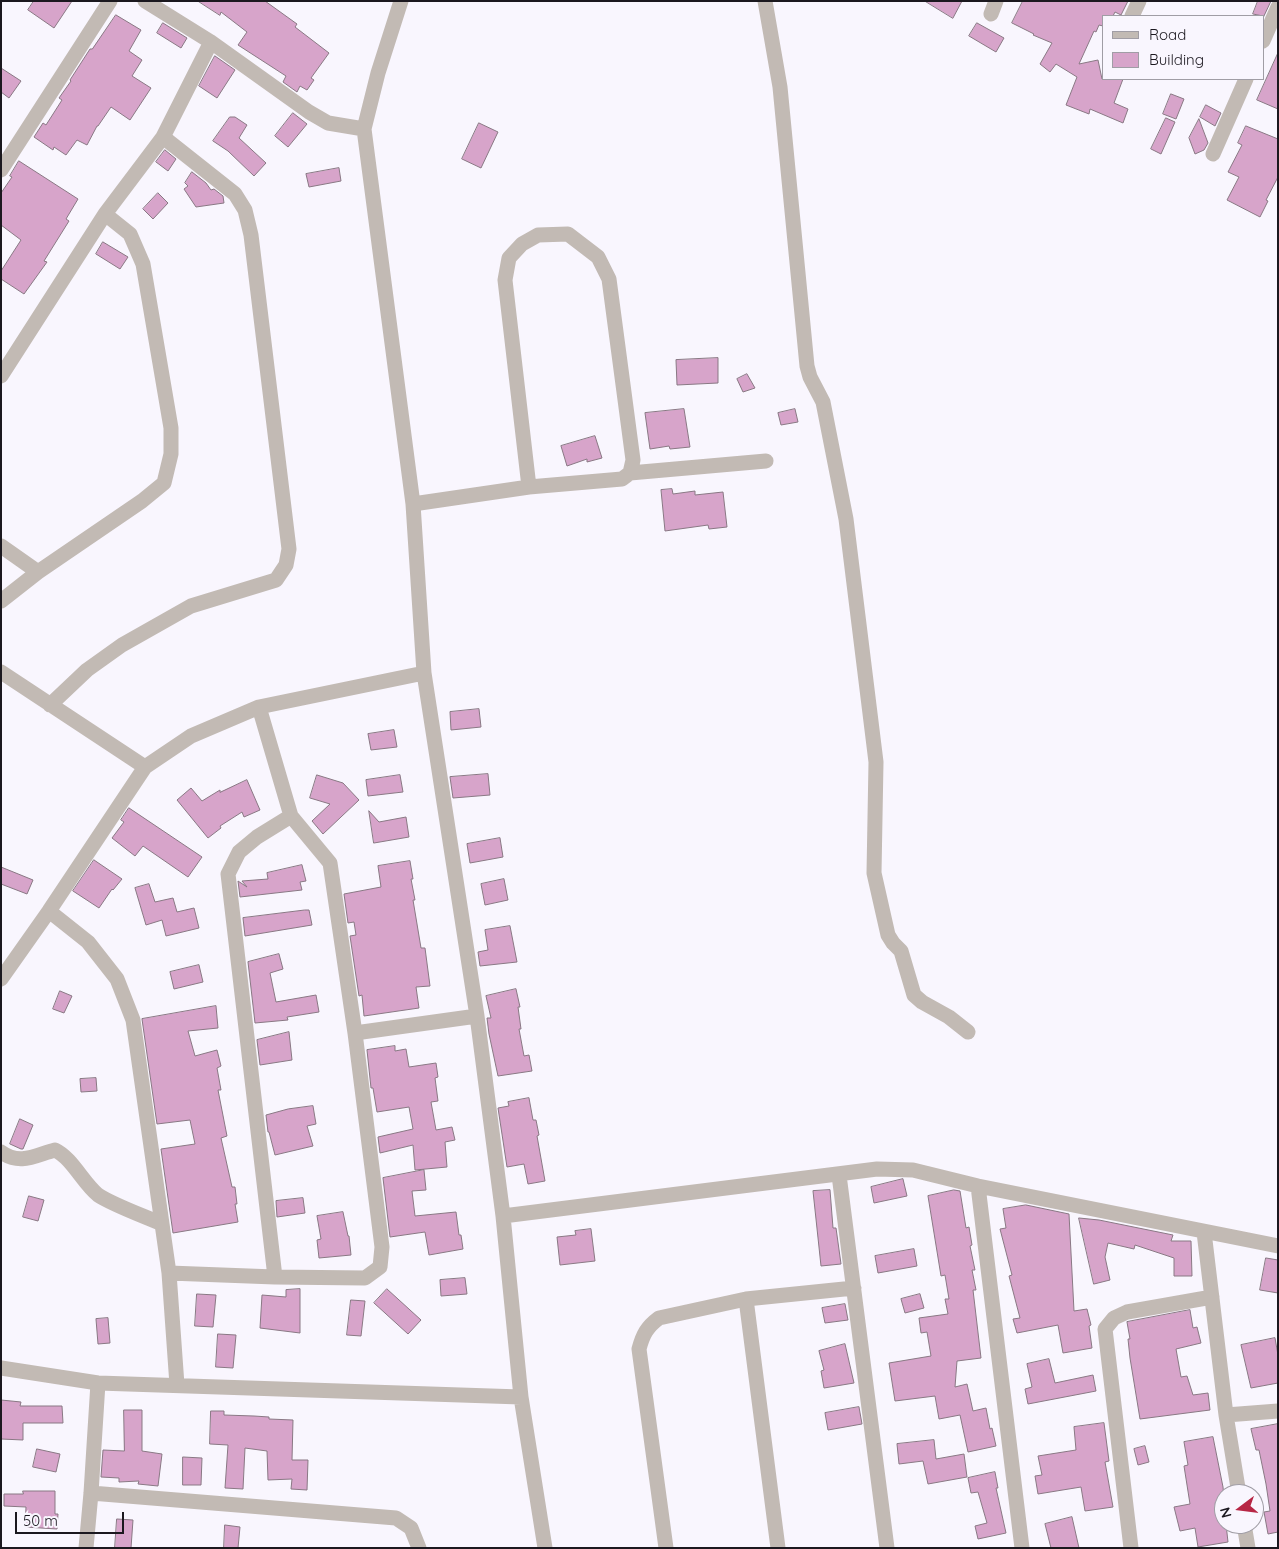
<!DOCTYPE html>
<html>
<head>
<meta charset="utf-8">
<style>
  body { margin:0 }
  #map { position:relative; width:1279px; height:1549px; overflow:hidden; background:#f9f6fe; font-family:Quicksand,sans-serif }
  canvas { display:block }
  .frame { position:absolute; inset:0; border:2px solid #1b181f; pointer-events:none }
  .legend { position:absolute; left:1102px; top:15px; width:162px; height:65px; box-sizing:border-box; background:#f9f6fe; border:1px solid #a09da5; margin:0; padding:6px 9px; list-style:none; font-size:15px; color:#1b181f }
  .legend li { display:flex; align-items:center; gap:10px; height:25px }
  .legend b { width:25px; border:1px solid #a09da5 }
  .north { position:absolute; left:1214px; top:1484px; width:50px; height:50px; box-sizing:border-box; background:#f9f6fe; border:1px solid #a09da5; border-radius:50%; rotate:255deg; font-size:14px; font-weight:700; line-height:20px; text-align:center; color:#1b181f }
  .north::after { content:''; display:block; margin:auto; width:18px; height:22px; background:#b72645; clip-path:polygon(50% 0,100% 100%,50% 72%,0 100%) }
  .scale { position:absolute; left:15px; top:1512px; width:109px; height:22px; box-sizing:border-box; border:2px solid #1b181f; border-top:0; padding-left:6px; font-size:15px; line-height:18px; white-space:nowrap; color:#1b181f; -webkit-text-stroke:4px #f9f6fe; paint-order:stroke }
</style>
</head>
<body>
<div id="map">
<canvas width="1279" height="1549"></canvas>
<div class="frame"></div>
<ul class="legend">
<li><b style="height:6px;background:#c2bab4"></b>Road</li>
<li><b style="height:14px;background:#d7a4ca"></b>Building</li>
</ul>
<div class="north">N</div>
<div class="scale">50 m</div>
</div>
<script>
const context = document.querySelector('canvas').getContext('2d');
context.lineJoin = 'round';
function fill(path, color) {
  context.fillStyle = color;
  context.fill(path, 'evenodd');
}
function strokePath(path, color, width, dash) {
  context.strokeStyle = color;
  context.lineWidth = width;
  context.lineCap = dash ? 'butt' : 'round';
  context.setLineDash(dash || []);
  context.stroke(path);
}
const building = new Path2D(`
  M34 1H72L54 28 28 10Z
  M198 1H265L297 24 295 27 329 53 311 78 314 80 307 90 300 86 297 92 283 82 286 76 238 45 247 32 221 12 220 15Z
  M925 1H962L953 18Z
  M1023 1H1128L1121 15 1115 12 1113 16H1103V26L1099 25 1096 32 1094 31 1079 64 1098 60 1102 79H1123L1114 103 1128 109 1123 123 1090 109 1089 114 1066 105 1077 77 1056 64 1050 72 1040 64 1052 43 1033 35 1034 34 1012 23Z
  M1258 1H1271L1263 18V16L1253 14Z
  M116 15 141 30 129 51 142 60 132 76 151 88 130 120 111 107 98 126H97L87 145 77 140 66 155 54 147 53 150 34 137 43 123 46 125 62 100 59 98 71 81 70 80 90 49H92Z
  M163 23 187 38 181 48 157 33Z
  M977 23 1004 38 996 52 969 36Z
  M1278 53V109L1257 100Z
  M215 56 235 70 217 98 199 86Z
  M1 68 21 81 9 98 1 92Z
  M1171 94 1184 99 1176 119 1163 114Z
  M1206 105 1221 113 1215 126 1200 117Z
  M293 113 307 124 288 147 275 136Z
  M230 117H235L247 125 239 138 266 163 254 176 228 151 213 141Z
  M1166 118 1175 122 1161 154 1151 149Z
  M1199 119 1208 143 1204 150 1195 154 1189 138Z
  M479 123 498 132 481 168 462 159Z
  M1246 126 1278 139V177L1266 200 1268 201 1260 217 1227 200 1239 177 1228 172 1242 145 1238 143Z
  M165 150 176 159 168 171 156 162Z
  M19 161 78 199 66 219 69 221 44 261 47 262 24 294 1 279V271L21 240 1 225V193L12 177 10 176Z
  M339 168 341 181 309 187 306 174Z
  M192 172 206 183 211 190 214 189 223 196 224 203 196 207 184 189 188 186 185 183Z
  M158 193 168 203 153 219 143 209Z
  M103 242 128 257 120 269 96 254Z
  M718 358V383L677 385 676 360Z
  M747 374 755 388 743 392 737 379Z
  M684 409 690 447 670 449 669 446 650 449 645 413Z
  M795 409 798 422 781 425 778 413Z
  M595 436 602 458 587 462V459L567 466 561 446Z
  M672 489 673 494 695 491V495L723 492 727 527 709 529 708 525 665 531 661 490Z
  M479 709 481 727 451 730 450 712Z
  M394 730 397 747 371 750 368 734Z
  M488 774 490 795 453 798 450 777Z
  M317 775 343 783 359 800 323 834 312 821 330 804 310 798Z
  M400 775 403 792 368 796 366 780Z
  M247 780 260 810 244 817 242 812 220 826 221 828 208 838 177 800 191 788 202 801 220 790V792Z
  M129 808 202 857 188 877 143 846 135 856 112 838 124 822 121 820Z
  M369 811 379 822 406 817 409 837 374 843Z
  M500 838 503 857 470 863 467 844Z
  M94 860 122 879 113 890 112 889 99 908 73 891Z
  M410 861 413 879H411L415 900H413L421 948H425L430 986 416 987 419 1008 364 1016 362 995 359 996 350 936 356 935 354 922 348 923 344 894 381 887 378 866Z
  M302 865 306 881 300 882 302 890 240 897 238 881 247 887 242 881 268 879 267 873Z
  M1 867 33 880 27 894 1 884Z
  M504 879 508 900 485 905 481 884Z
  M149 884 155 902 173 898 177 912 194 908 199 928 166 936 162 920 146 925 135 888Z
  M305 910H309L312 925 245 936 243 918Z
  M510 926 517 962 480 966 478 952 488 950 485 930Z
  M279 954 283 969 270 973 276 1002 316 995 319 1012 287 1017 288 1020 255 1023 248 962Z
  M199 965 203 982 174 989 170 972Z
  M516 989 520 1007H518L521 1029H519L524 1056 529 1055 532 1071 498 1076 489 1034 487 1018H491L486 996Z
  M60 991 72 996 64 1013 53 1009Z
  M216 1006 218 1028 188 1031 195 1056 217 1050 221 1066 217 1068 221 1090H218L227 1136 221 1138 232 1187H235L237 1204H235L238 1222 173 1233 161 1149 195 1144 190 1120 157 1124 142 1019Z
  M289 1032 292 1060 260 1065 257 1040Z
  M395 1046V1051L406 1049 409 1067 436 1063 438 1077 435 1078 438 1101 431 1102 436 1130 452 1127 455 1140 445 1142 447 1167 415 1170 413 1145 380 1153 378 1137 413 1129 409 1107 377 1112 373 1088H371L367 1050Z
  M96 1078 97 1091 81 1092 80 1079Z
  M529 1098 533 1120H536L539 1135 537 1136 545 1181 528 1184 524 1164 507 1167 498 1108 509 1106 508 1102Z
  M313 1106 316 1124 307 1126 313 1146 275 1155 269 1132H268L266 1115 288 1109Z
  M20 1119 33 1125 23 1149H21L10 1144Z
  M424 1170 426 1190 412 1191 415 1216 456 1212 459 1235H461L463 1249 429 1255 425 1232 390 1237 383 1178Z
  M903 1179 907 1196 874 1203 871 1187Z
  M830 1190 833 1228H836L841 1264 821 1266 813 1191Z
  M954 1190 960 1191 966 1228 969 1227 972 1245 970 1246 975 1270H972L976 1290H973L981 1358 957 1361 955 1387 967 1384 973 1411 986 1408 990 1429 992 1428 996 1446 968 1452 960 1415 939 1419 935 1396 895 1401 889 1363 931 1356 927 1332 921 1333 919 1318 948 1314 945 1299H949L945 1275 941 1276 928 1196Z
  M29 1196 44 1200 38 1221 23 1217Z
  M303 1198 305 1213 277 1217 276 1201Z
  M1026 1205 1069 1214 1074 1311 1087 1309 1091 1325 1089 1326 1092 1348 1063 1353 1058 1325 1017 1333 1013 1319 1020 1318 1009 1276 1012 1275 1000 1229 1006 1228 1003 1209Z
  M343 1212 348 1236H349L351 1255 319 1258 317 1240 321 1239 317 1216Z
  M1079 1218 1099 1220 1173 1235 1171 1241H1191L1192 1276H1174V1258L1135 1245 1134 1249 1108 1243 1105 1257 1110 1280 1094 1284Z
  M591 1229 595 1261 560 1265 557 1237 576 1235 575 1231Z
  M914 1249 917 1266 878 1273 875 1256Z
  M1266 1258 1278 1260V1293L1260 1290Z
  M465 1278 467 1294 441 1296 440 1280Z
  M300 1289V1333L260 1328 262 1295 286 1297V1290Z
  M387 1289 421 1320 408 1334 374 1303Z
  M197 1294 216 1295 213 1327 195 1326Z
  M920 1294 924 1308 905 1313 901 1299Z
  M351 1300 365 1301 361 1336 347 1335Z
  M845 1304 848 1320 825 1323 822 1308Z
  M1190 1310 1193 1328 1197 1327 1201 1343 1176 1349 1181 1377 1187 1376 1193 1395 1208 1393 1210 1410 1140 1419 1130 1358 1128 1339H1130L1127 1322Z
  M108 1318 110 1343 98 1344 96 1319Z
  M218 1334 236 1335 233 1368 216 1367Z
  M1275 1338 1278 1355V1383L1251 1388 1241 1345Z
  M845 1344 854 1383 824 1388 821 1371 824 1370 819 1351Z
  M1049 1359 1055 1383 1093 1375 1096 1391 1028 1404 1025 1389 1032 1387 1027 1364Z
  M1 1400 21 1402 20 1406H62L63 1423H23V1440L1 1439Z
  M859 1407 862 1424 828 1430 825 1413Z
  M124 1410H142V1451L162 1454 158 1486 138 1484 139 1481 119 1482V1478L101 1477 103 1450 124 1451Z
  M211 1411H224V1415L254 1416 269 1417V1419L293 1420 292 1460H308L307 1490 291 1489 292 1479 268 1480 267 1451 245 1448 243 1489 225 1488 228 1445 210 1444Z
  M1104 1423 1109 1461 1105 1462 1113 1507 1085 1511 1081 1487 1038 1494 1035 1476 1042 1475 1038 1456 1076 1450 1074 1427Z
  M1278 1424V1532L1268 1534 1264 1512 1270 1511 1266 1484 1259 1450H1256L1251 1429Z
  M1213 1437 1223 1487 1224 1498H1221L1224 1524H1226L1228 1542 1198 1547 1195 1528 1180 1531 1174 1507 1190 1504 1184 1466 1188 1465 1184 1442Z
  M934 1440 936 1459 964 1454 967 1477 928 1484 923 1461 899 1464 897 1444Z
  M1145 1446 1149 1462 1138 1465 1134 1449Z
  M37 1449 60 1454 56 1472 33 1467Z
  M183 1457 202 1458 201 1485H183Z
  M995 1472 998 1488H996L1006 1533 978 1539 975 1526 987 1523 978 1492 971 1493 968 1478Z
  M23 1491H55V1514H58L57 1529 25 1527 26 1507 4 1506V1494H23Z
  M1072 1517 1079 1548H1051L1045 1524Z
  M117 1519 133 1520 131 1548H115Z
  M225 1525 240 1527 238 1548H224Z`);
const minor = new Path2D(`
  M145 1 211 42 309 112 328 123 364 129
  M401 1 378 73 364 129 413 504 424 673 477 1016 503 1216 521 1397 545 1548
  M765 1 780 87 807 366 810 377 823 402 846 519 876 762 874 873 888 935 893 943 901 951 914 995 922 1002 949 1017 968 1032
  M991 14 996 1
  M1132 16 1139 1
  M1263 41 1278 7
  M1213 154 1246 79
  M1 170 110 1
  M1 376 105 214 163 137 211 42
  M630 473 766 461
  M413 504 529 487 622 479 630 473 633 460 609 279 598 257 568 234 538 235 522 244 509 258 505 280 529 487
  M1 546 38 572
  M1 601 38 572 142 501 164 483 171 454V428L143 264 130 234 105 214
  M1 672 145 767
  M50 705 87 670 122 645 191 606 276 580 286 565 289 549 251 235 245 210 235 194 163 137
  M49 911 88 942 117 979 133 1020 169 1273 177 1385
  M1 979 49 911 145 767 191 736 259 707 424 673
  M355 1033 477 1016
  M1 1152C20 1166 36 1155 55 1150 72 1158 83 1183 98 1195 113 1205 144 1216 162 1224
  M839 1175 887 1548
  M978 1186 1022 1548
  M503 1216 877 1169 913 1170 978 1186 1278 1246
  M1204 1232 1226 1415 1239 1494
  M169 1273 275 1277 365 1278 380 1267 382 1247 355 1033 330 863 291 816 259 707
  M275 1277 228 874 239 852 257 837 291 816
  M746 1299 778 1548
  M1 1368 98 1383 521 1397
  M1226 1415 1278 1411
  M91 1493 396 1518 411 1528 419 1548
  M1244 1524 1248 1548
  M86 1548 91 1493 98 1383
  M666 1548 639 1349C643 1334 647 1327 659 1318L746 1299 854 1288
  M1131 1548 1105 1329 1114 1318 1127 1312 1212 1297`);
fill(building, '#d7a4ca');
strokePath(building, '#897884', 1);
strokePath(minor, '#c2bab4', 15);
</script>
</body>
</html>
